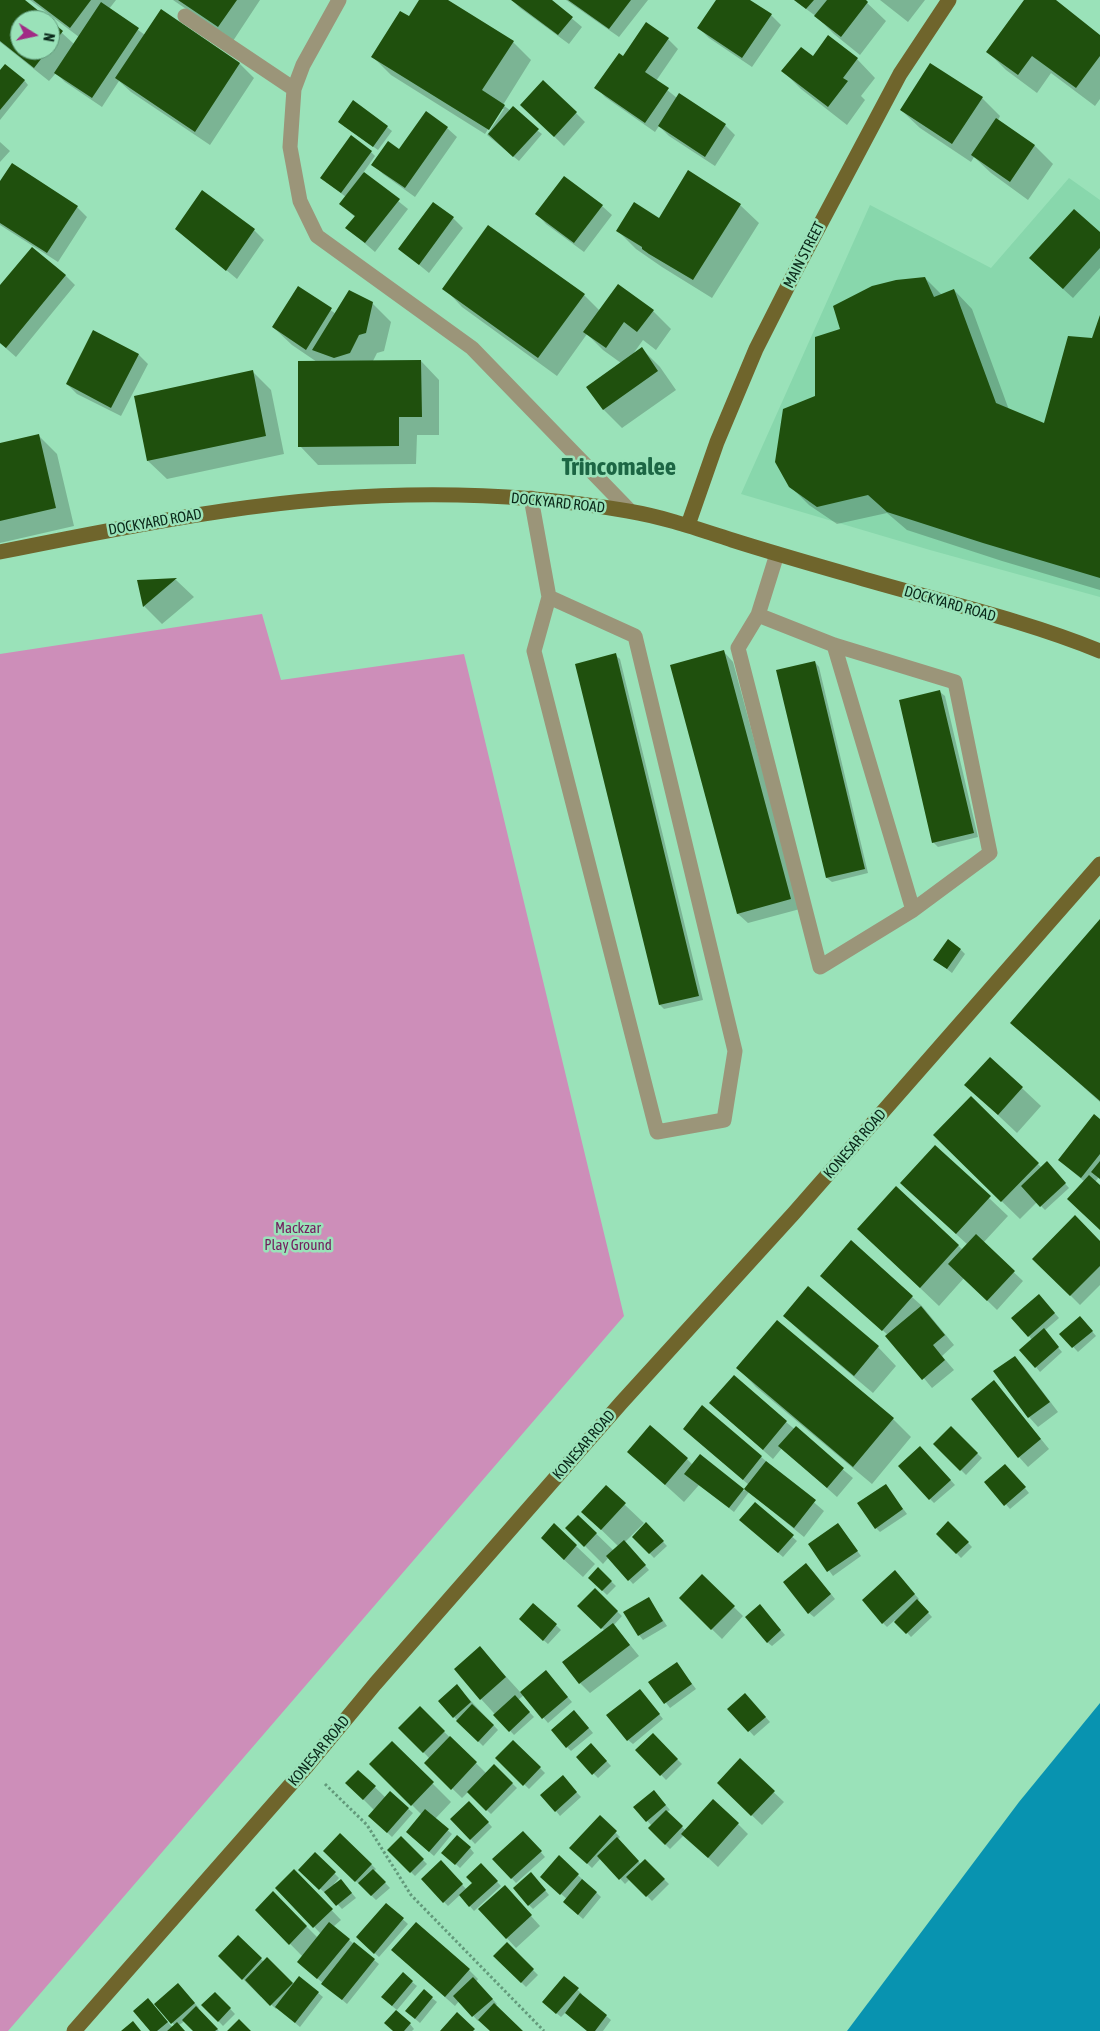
<!DOCTYPE html>
<html>
<head>
<meta charset="utf-8">
<style>
  body { margin:0 }
  #map { position:relative; width:1100px; height:2031px; overflow:hidden; background:#9ae2b9; font-family:"Asap Condensed",sans-serif }
  canvas { display:block }
  .north { position:absolute; left:10px; top:10px; width:50px; height:50px; box-sizing:border-box; background:#9ae2b9; border:1px solid #609879; border-radius:50%; rotate:100deg; font-size:14px; font-weight:700; line-height:20px; text-align:center; color:#0a2819 }
  .north::after { content:''; display:block; margin:auto; width:18px; height:22px; background:#a12b85; clip-path:polygon(50% 0,100% 100%,50% 72%,0 100%) }
</style>
</head>
<body>
<div id="map">
<canvas width="1100" height="2031"></canvas>
<div class="north">N</div>
</div>
<script>
const context = document.querySelector('canvas').getContext('2d');
context.lineJoin = 'round';
function fill(path, color) {
  context.fillStyle = color;
  context.fill(path, 'evenodd');
}
function strokePath(path, color, width, dash) {
  context.strokeStyle = color;
  context.lineWidth = width;
  context.lineCap = dash ? 'butt' : 'round';
  context.setLineDash(dash || []);
  context.stroke(path);
}
function drawText(font, color, halo, rows, align = 'center') {
  context.font = font + ' "Asap Condensed",sans-serif';
  context.lineWidth = 5;
  context.setLineDash([]);
  context.textBaseline = 'middle';
  context.strokeStyle = halo;
  context.fillStyle = color;
  for (const [text, x, y, turn = 0] of rows) {
    context.save();
    context.translate(x, y);
    context.rotate((+turn || 0) * Math.PI / 180);
    context.textAlign = isNaN(turn) ? turn : align;
    if (halo) context.strokeText(text, 0, 0);
    context.fillText(text, 0, 0);
    context.restore();
  }
}
const built = new Path2D(`
  M1069 178 1100 200V597L930 550 741 494 870 205 991 268Z`);
const green = new Path2D(`
  M262 614 281 680 464 654 624 1316 8 2031H0V654Z`);
const water = new Path2D(`
  M1100 1703V2031H847L1019 1802Z`);
const shadow = new Path2D(`
  M0 0H23L48 20H20V50H50V22L74 44 79 37 30 0H116L109 9 145 35 161 11 240 64 254 78 210 145 131 92 119 81 102 107 65 82 56 73 49 81 0 42Z
  M173 0H260L233 41Z
  M420 0H446L513 42 531 60 503 105 542 134 519 161 487 135 504 109H501L485 134 391 75 373 57 410 17Z
  M512 0H550L582 27 569 44 520 8Z
  M566 0H648L619 37Z
  M717 0H748L771 15 781 25 752 67 709 38 699 28Z
  M794 0H864L886 21 860 55 834 34 817 17Z
  M880 0H925L908 22Z
  M1025 0H1053L1100 36V99L1095 106 1051 73 1037 93 1006 70 988 52Z
  M647 24 668 39 678 49 656 81 677 98 725 125 735 135 715 166 669 136 659 126 655 132 605 97 596 87 623 57Z
  M829 37 857 59 875 78 861 96 865 100 847 125 801 89 783 71 813 58Z
  M0 72 24 80 28 85 0 120Z
  M982 98 1000 116 998 120 1035 146 1053 164 1028 200 991 173 974 157 971 162 920 128 901 110Z
  M576 113 585 122 564 146 531 114Z
  M344 126 387 127 392 131 378 150Z
  M447 128 457 137 415 197 383 174 373 164Z
  M0 142 10 151 0 162Z
  M371 152 375 156 363 173 408 209 375 252 347 228 355 217 340 204 346 197 326 182Z
  M0 183 77 207 87 217 58 262 0 225Z
  M740 205 759 223 712 298 662 267 636 249 618 231 660 219Z
  M602 206 612 215 584 252 546 224 537 214Z
  M453 218 463 228 429 273 400 249Z
  M177 229 254 230 264 240 237 279Z
  M1100 234V268L1073 298 1040 268Z
  M65 275 75 285 16 357 0 343V287Z
  M925 278 942 295 954 290 972 309 1009 410 1045 425 1093 339 1100 318V590L1002 561 907 530 887 513 837 524 809 505 790 486 816 397 842 330Z
  M298 287 336 314 372 303 391 322 384 351 377 353 373 361H421L439 380V435H417L416 464 318 465 300 446 317 362 292 345 273 327Z
  M444 288 584 295 600 311H653L671 329 656 350 643 340 633 354 642 349 660 367 676 390 622 428 604 410 588 387 621 363 603 350 587 334 557 376 462 307Z
  M139 355 148 364 121 416 77 394 67 384Z
  M252 371 271 390 284 454 167 479 148 461Z
  M39 436 57 454 74 526 0 543V445Z
  M176 580 194 597 162 624 144 606 139 581Z
  M724 652 733 662 800 909 748 923 738 914 672 666Z
  M615 655 620 659 703 1000 664 1009 660 1005Z
  M815 662 819 667 868 873 832 882 827 878Z
  M940 692 945 696 978 837 938 847 933 842Z
  M1100 921V1102L1012 1023Z
  M961 950 965 954 952 973 935 960Z
  M990 1058 1041 1106 1017 1133 966 1085Z
  M971 1098 1042 1168H1051L1069 1188 1045 1210 1037 1202 1020 1219 953 1154Z
  M1100 1120V1179L1099 1177 1095 1182 1100 1187V1229L1085 1182 1059 1160Z
  M935 1147 1008 1216 983 1243 1023 1281 997 1310 964 1278 939 1306 877 1247 896 1188 963 1250 968 1245 920 1201Z
  M851 1242 922 1306 954 1345 942 1356 954 1370 932 1388 888 1335 831 1285Z
  M1100 1242V1285L1080 1305 1034 1259Z
  M1043 1300 1059 1318 1044 1331 1062 1352 1040 1372 1036 1367 1032 1340 1029 1336Z
  M785 1316 878 1347 896 1366 873 1393 803 1334Z
  M1084 1322 1096 1336 1078 1352 1061 1334Z
  M1015 1357 1024 1367 1058 1412 1038 1427 1029 1417Z
  M738 1368 893 1419 911 1437 872 1484 756 1387Z
  M1003 1392 1049 1449 1028 1467 1019 1457Z
  M703 1407 824 1511 804 1537 749 1492 734 1512 699 1485 684 1502 629 1452 687 1459 693 1465 700 1456 744 1491 749 1485 694 1438Z
  M720 1412 786 1422 853 1478 837 1497 782 1448 773 1459Z
  M951 1428 982 1458 966 1475 935 1444Z
  M925 1452 955 1485 934 1503 930 1499Z
  M1010 1470 1029 1493 1010 1509 986 1482Z
  M885 1485 907 1514 880 1532 876 1528Z
  M606 1487 644 1523 625 1542 649 1570 633 1584 609 1557 603 1564 567 1528 578 1516 614 1551 619 1547 583 1512Z
  M755 1503 797 1541 783 1557 745 1524Z
  M949 1523 972 1547 961 1558 938 1534Z
  M646 1524 667 1546 654 1558 634 1537Z
  M838 1524 861 1556 833 1576 810 1544Z
  M576 1546 595 1564 583 1577 561 1557Z
  M598 1569 616 1586 607 1595 589 1578Z
  M811 1569 835 1599 814 1617 809 1613Z
  M702 1576 743 1616 722 1639 680 1598Z
  M899 1577 919 1599 917 1601 932 1617 911 1637 895 1620 887 1627 883 1623Z
  M595 1590 622 1616 614 1625 639 1656 590 1693 580 1683 605 1631 579 1606Z
  M649 1599 667 1626 643 1640 639 1635Z
  M534 1604 561 1630 548 1644 525 1624Z
  M764 1611 785 1635 772 1646 767 1642Z
  M480 1648 521 1693 546 1672 572 1702 548 1723 524 1695 518 1700 534 1717 514 1735 481 1699Z
  M677 1664 696 1689 670 1708 650 1682Z
  M457 1686 498 1730 483 1746 454 1717Z
  M644 1695 663 1719 633 1744 628 1740Z
  M749 1699 770 1722 754 1736 729 1709Z
  M420 1708 487 1774 494 1766 517 1788 491 1814 468 1792 462 1798 426 1763 430 1759 400 1728Z
  M579 1716 593 1733 571 1751 567 1747Z
  M653 1735 682 1764 666 1780 637 1750Z
  M514 1742 545 1773 529 1789 497 1758Z
  M392 1743 451 1802 435 1819 452 1834 434 1856 412 1837 422 1815 371 1764Z
  M591 1744 611 1766 598 1778 577 1757Z
  M740 1760 784 1802 762 1825 718 1783Z
  M358 1771 386 1798 390 1793 413 1813 392 1837 374 1820V1810L347 1783Z
  M567 1782 581 1797 560 1816 556 1811Z
  M658 1796 670 1810 667 1812 686 1831 738 1824 748 1834 718 1867 684 1835 670 1849 649 1828 652 1826 635 1808Z
  M469 1802 492 1827 475 1844 452 1819Z
  M600 1817 620 1837 617 1840 641 1864 645 1861 669 1884 652 1901 630 1879 625 1884 601 1858 592 1868 571 1848Z
  M340 1834 376 1869 374 1871 390 1888 376 1900 324 1851Z
  M528 1837 545 1857 516 1883 494 1859Z
  M401 1838 427 1864 415 1876 389 1850Z
  M470 1848 474 1853 460 1868 448 1857Z
  M315 1854 339 1878 334 1884 345 1885 356 1898 342 1909 326 1892 325 1893 300 1870Z
  M559 1857 601 1897 583 1919 569 1907 567 1899 546 1881Z
  M441 1862 467 1890 485 1869 501 1886 474 1911 460 1895 448 1906 422 1879Z
  M294 1871 341 1920 333 1927 379 1964 347 2004 303 1966V1957L257 1910 273 1893 318 1938 321 1934 277 1888Z
  M535 1878 549 1895 533 1909 529 1905Z
  M514 1897 540 1926 516 1948 480 1909Z
  M386 1904 408 1924 379 1957 362 1942Z
  M238 1937 264 1962 267 1959 294 1985 300 1978 323 1997 300 2027 277 2008 276 2009 262 1996 261 1997 220 1956Z
  M507 1944 538 1975 526 1987 495 1956Z
  M403 1960 469 1970 478 1979 476 1982 497 2004 495 2006 521 2031H491L479 2020 478 2021 459 2001 455 2006Z
  M564 1977 582 1994 581 1995 611 2020 603 2031H588L566 2012 561 2017 548 2006Z
  M412 1982 417 1986 397 2010 387 2002Z
  M183 1990 199 2008 198 2009 219 2031H194L185 2021 179 2025 184 2031H152V2004L173 2028 175 2026 156 2004Z
  M215 1993 235 2014 223 2026 203 2005Z
  M432 1998 437 2002 420 2023 406 2011Z
  M410 2024 414 2029 412 2031H394Z`);
const building = new Path2D(`
  M0 0H25L50 20H20V50H48L34 68 0 41Z
  M33 0H91L70 28Z
  M178 0H237L218 27Z
  M419 0H448L514 41 482 90 505 105 489 130 371 57 400 11 409 16Z
  M511 0H552L573 17 558 35Z
  M568 0H631L609 29Z
  M716 0H750L772 14 742 58 697 28Z
  M794 0H814L806 9Z
  M827 0H866L868 2 841 37 814 16Z
  M1024 0H1056L1100 35V56L1076 88 1032 56 1018 75 986 52Z
  M101 2 139 28 92 98 54 73Z
  M161 9 240 63 195 132 115 78Z
  M50 20 63 31 50 48Z
  M646 22 669 38 645 72 669 88 645 123 594 88 619 53 623 56Z
  M828 35 858 58 843 78 848 81 828 107 781 71 801 47 813 56Z
  M930 63 983 97 952 144 900 110Z
  M5 64 25 80 0 110V70Z
  M543 80 577 112 554 137 520 105Z
  M679 93 726 124 705 157 658 126Z
  M353 100 388 126 373 147 338 122Z
  M513 106 539 129 513 157 488 134Z
  M426 111 448 127 405 188 371 165 388 141 399 149Z
  M996 118 1035 145 1010 182 971 155Z
  M351 135 372 151 341 193 320 178Z
  M12 163 78 206 47 253 0 223V181Z
  M688 170 741 204 693 280 649 254 642 249V247L616 231 634 202 659 218Z
  M364 172 400 199 365 243 345 228 355 216 339 204Z
  M564 176 603 205 574 243 535 214Z
  M202 190 255 229 226 271 175 229Z
  M433 202 454 217 419 265 398 249Z
  M1074 209 1100 232V248L1063 289 1029 258Z
  M488 225 585 294 538 358 442 289Z
  M32 247 66 275 6 348 0 343V285Z
  M925 277 934 297 954 289 996 403 1044 423 1068 336 1092 338 1100 315V578L983 543 887 512 868 495 817 507 789 487 775 462 783 409 815 396V337L840 329 833 306 872 286 896 280Z
  M618 284 654 310 637 332 624 322 606 348 583 332Z
  M298 286 332 308 306 350 272 327Z
  M349 290 373 302 366 333 359 335 350 353 334 358 312 350Z
  M93 330 139 354 111 408 66 384Z
  M642 347 658 371 603 410 586 387Z
  M421 360 422 417H399V446L298 447V361Z
  M253 370 266 436 147 461 134 396Z
  M39 434 56 508 0 521V443Z
  M177 578 143 607 137 580Z
  M724 650 791 899 737 914 670 665Z
  M616 653 699 996 659 1005 575 664Z
  M815 661 865 869 826 878 776 670Z
  M940 690 974 833 932 843 899 700Z
  M1100 919V1101L1010 1023Z
  M948 939 961 949 947 969 933 960Z
  M990 1057 1023 1087 998 1115 964 1085Z
  M971 1096 1039 1163 1001 1202 933 1135Z
  M1094 1114 1100 1119V1154L1081 1178 1058 1160Z
  M935 1145 991 1196 956 1234 900 1183Z
  M1047 1161 1066 1183 1040 1207 1021 1186Z
  M1100 1161V1179L1091 1172Z
  M1089 1175 1100 1185V1230L1067 1199Z
  M896 1186 959 1245 920 1288 857 1229Z
  M1075 1215 1100 1241V1266L1070 1296 1032 1259Z
  M976 1234 1015 1271 987 1301 948 1264Z
  M851 1240 913 1296 882 1331 820 1276Z
  M808 1286 879 1346 854 1376 783 1316Z
  M1039 1294 1055 1313 1028 1337 1011 1318Z
  M921 1306 945 1335 933 1345 945 1360 922 1380 885 1336Z
  M1080 1316 1093 1331 1072 1348 1059 1334Z
  M777 1320 894 1418 853 1467 736 1368Z
  M1044 1328 1059 1347 1035 1368 1019 1350Z
  M1015 1356 1050 1402 1028 1418 993 1371Z
  M734 1375 787 1421 763 1450 709 1403Z
  M994 1380 1041 1439 1018 1458 971 1399Z
  M702 1405 762 1456 743 1480 683 1429Z
  M650 1425 688 1458 665 1485 627 1452Z
  M796 1426 844 1468 827 1488 778 1446Z
  M951 1426 978 1453 960 1471 933 1444Z
  M920 1446 951 1480 929 1500 898 1466Z
  M700 1454 744 1489 729 1508 684 1474Z
  M766 1461 816 1500 794 1528 744 1489Z
  M1005 1464 1026 1487 1004 1506 984 1482Z
  M886 1484 903 1509 875 1529 857 1503Z
  M606 1485 626 1503 601 1530 581 1512Z
  M755 1502 794 1535 778 1553 739 1520Z
  M578 1515 597 1533 584 1547 565 1528Z
  M948 1521 969 1542 956 1554 936 1534Z
  M646 1522 664 1541 649 1554 632 1537Z
  M554 1523 577 1545 564 1560 541 1538Z
  M838 1523 858 1551 827 1572 808 1544Z
  M624 1540 646 1565 628 1581 606 1556Z
  M806 1563 831 1594 808 1614 783 1582Z
  M598 1567 612 1581 602 1591 588 1578Z
  M895 1570 915 1594 882 1624 862 1600Z
  M702 1574 735 1606 711 1630 679 1598Z
  M595 1588 618 1611 601 1629 577 1606Z
  M649 1597 663 1621 638 1636 623 1612Z
  M917 1599 929 1612 906 1634 894 1622Z
  M533 1603 557 1624 543 1641 519 1619Z
  M760 1604 781 1630 767 1643 745 1617Z
  M613 1623 630 1645 579 1684 562 1662Z
  M480 1646 506 1677 480 1700 454 1669Z
  M677 1662 692 1684 664 1704 648 1682Z
  M546 1670 568 1697 542 1719 520 1692Z
  M457 1684 471 1702 453 1718 438 1701Z
  M640 1689 660 1714 627 1741 606 1715Z
  M745 1693 766 1717 748 1732 727 1709Z
  M515 1695 530 1712 509 1732 493 1715Z
  M472 1704 494 1725 478 1742 456 1721Z
  M420 1706 445 1731 423 1753 398 1728Z
  M574 1710 589 1728 566 1748 551 1730Z
  M653 1733 678 1759 660 1776 635 1750Z
  M450 1736 477 1762 451 1790 424 1763Z
  M513 1740 541 1767 523 1786 495 1758Z
  M392 1741 434 1782 411 1806 369 1764Z
  M591 1743 607 1761 592 1775 576 1757Z
  M740 1758 775 1791 751 1816 717 1783Z
  M494 1764 513 1783 486 1811 467 1792Z
  M358 1770 376 1786 363 1800 345 1783Z
  M563 1775 577 1792 555 1812 540 1795Z
  M654 1790 666 1805 646 1822 633 1807Z
  M390 1791 409 1808 387 1833 368 1816Z
  M713 1799 739 1823 708 1858 681 1834Z
  M469 1801 489 1822 470 1840 450 1819Z
  M425 1809 449 1829 429 1852 406 1832Z
  M666 1810 683 1826 665 1845 648 1828Z
  M600 1815 617 1831 587 1864 569 1848Z
  M523 1831 542 1851 511 1879 492 1859Z
  M340 1833 372 1864 355 1882 323 1851Z
  M457 1835 471 1847 455 1865 441 1853Z
  M401 1836 424 1859 410 1873 387 1850Z
  M617 1837 639 1861 619 1880 597 1856Z
  M315 1852 336 1872 319 1890 298 1870Z
  M559 1855 579 1874 560 1895 540 1877Z
  M645 1859 665 1879 646 1897 626 1877Z
  M441 1860 463 1884 443 1903 421 1879Z
  M481 1863 498 1881 469 1907 459 1895 472 1883 466 1877Z
  M294 1869 333 1909 313 1928 275 1888Z
  M373 1869 386 1882 371 1896 358 1883Z
  M531 1872 546 1890 528 1906 513 1888Z
  M341 1879 352 1893 336 1906 324 1892Z
  M582 1879 597 1892 578 1915 563 1902Z
  M505 1885 532 1915 506 1939 478 1909Z
  M273 1891 307 1926 289 1945 255 1910Z
  M386 1903 404 1918 374 1954 356 1937Z
  M329 1922 350 1939 317 1979 297 1962Z
  M416 1922 470 1969 445 1997 391 1950Z
  M238 1935 262 1958 242 1980 218 1956Z
  M354 1942 375 1959 342 2000 321 1984Z
  M507 1942 534 1969 521 1983 493 1956Z
  M267 1957 293 1983 270 2006 245 1980Z
  M403 1972 413 1981 392 2006 381 1997Z
  M299 1976 319 1992 295 2023 275 2007Z
  M564 1976 579 1988 556 2014 542 2002Z
  M473 1977 493 1999 472 2017 453 1996Z
  M178 1983 195 2003 171 2024 154 2004Z
  M424 1989 433 1997 415 2019 405 2011Z
  M215 1992 231 2008 218 2022 201 2005Z
  M580 1993 607 2015 595 2031H587L565 2013Z
  M148 1998 168 2022 157 2031H150L133 2011Z
  M494 2003 523 2031H490L478 2020Z
  M196 2006 218 2029 215 2031H193L182 2020Z
  M396 2010 411 2023 404 2031H393L384 2023Z
  M457 2012 475 2029 473 2031H440Z
  M239 2019 251 2031H227Z
  M133 2021 141 2031H121Z
  M177 2022 185 2031H167Z`);
const path = new Path2D(`
  M325 1784 367 1825 411 1895 544 2031`);
const minor = new Path2D(`
  M339 0 303 65 294 89 290 147 300 201 317 236 472 348 630 511
  M185 16 294 89
  M531 498 549 597 534 651 657 1132 724 1120 735 1051 635 636 549 597
  M758 615 834 645 955 682 990 853 913 910 820 967 738 648 758 615 777 554
  M834 645 913 910`);
const major = new Path2D(`
  M688 525 717 442 756 349 797 268 900 74 949 0
  M0 552C74 537 148 522 223 511 356 491 495 488 628 511 664 517 698 529 732 540 773 553 815 565 857 577 938 601 1022 619 1100 651
  M74 2031 307 1766 375 1684 621 1403 794 1213 1100 864`);
const streetNames = [
  ["MAIN STREET",804,255,-63],
  ["DOCKYARD ROAD",558,503,6],
  ["DOCKYARD ROAD",155,522,-10],
  ["DOCKYARD ROAD",950,604,16],
  ["KONESAR ROAD",855,1144,-49],
  ["KONESAR ROAD",584,1445,-49],
  ["KONESAR ROAD",319,1751,-50]
];
const parkNames = [
  ["Mackzar",298,1228],
  ["Play Ground",298,1245]
];
const townNames = [
  ["Trincomalee",619,467]
];
fill(built, '#88d7ac');
fill(green, '#cd8eb9');
fill(water, '#0893b0');
fill(shadow, '#0003');
fill(building, '#1f500d');
strokePath(path, '#62997a', 3, [2.5, 2.5]);
strokePath(minor, '#9b9579', 15);
strokePath(major, '#6f652c', 15);
drawText('15px', '#0a2819', '#9ae2b9', streetNames);
drawText('15px', '#731e5f', '#9ae2b9', parkNames);
drawText('bold 25px', '#1c6644', '#9ae2b9', townNames);
</script>
</body>
</html>
